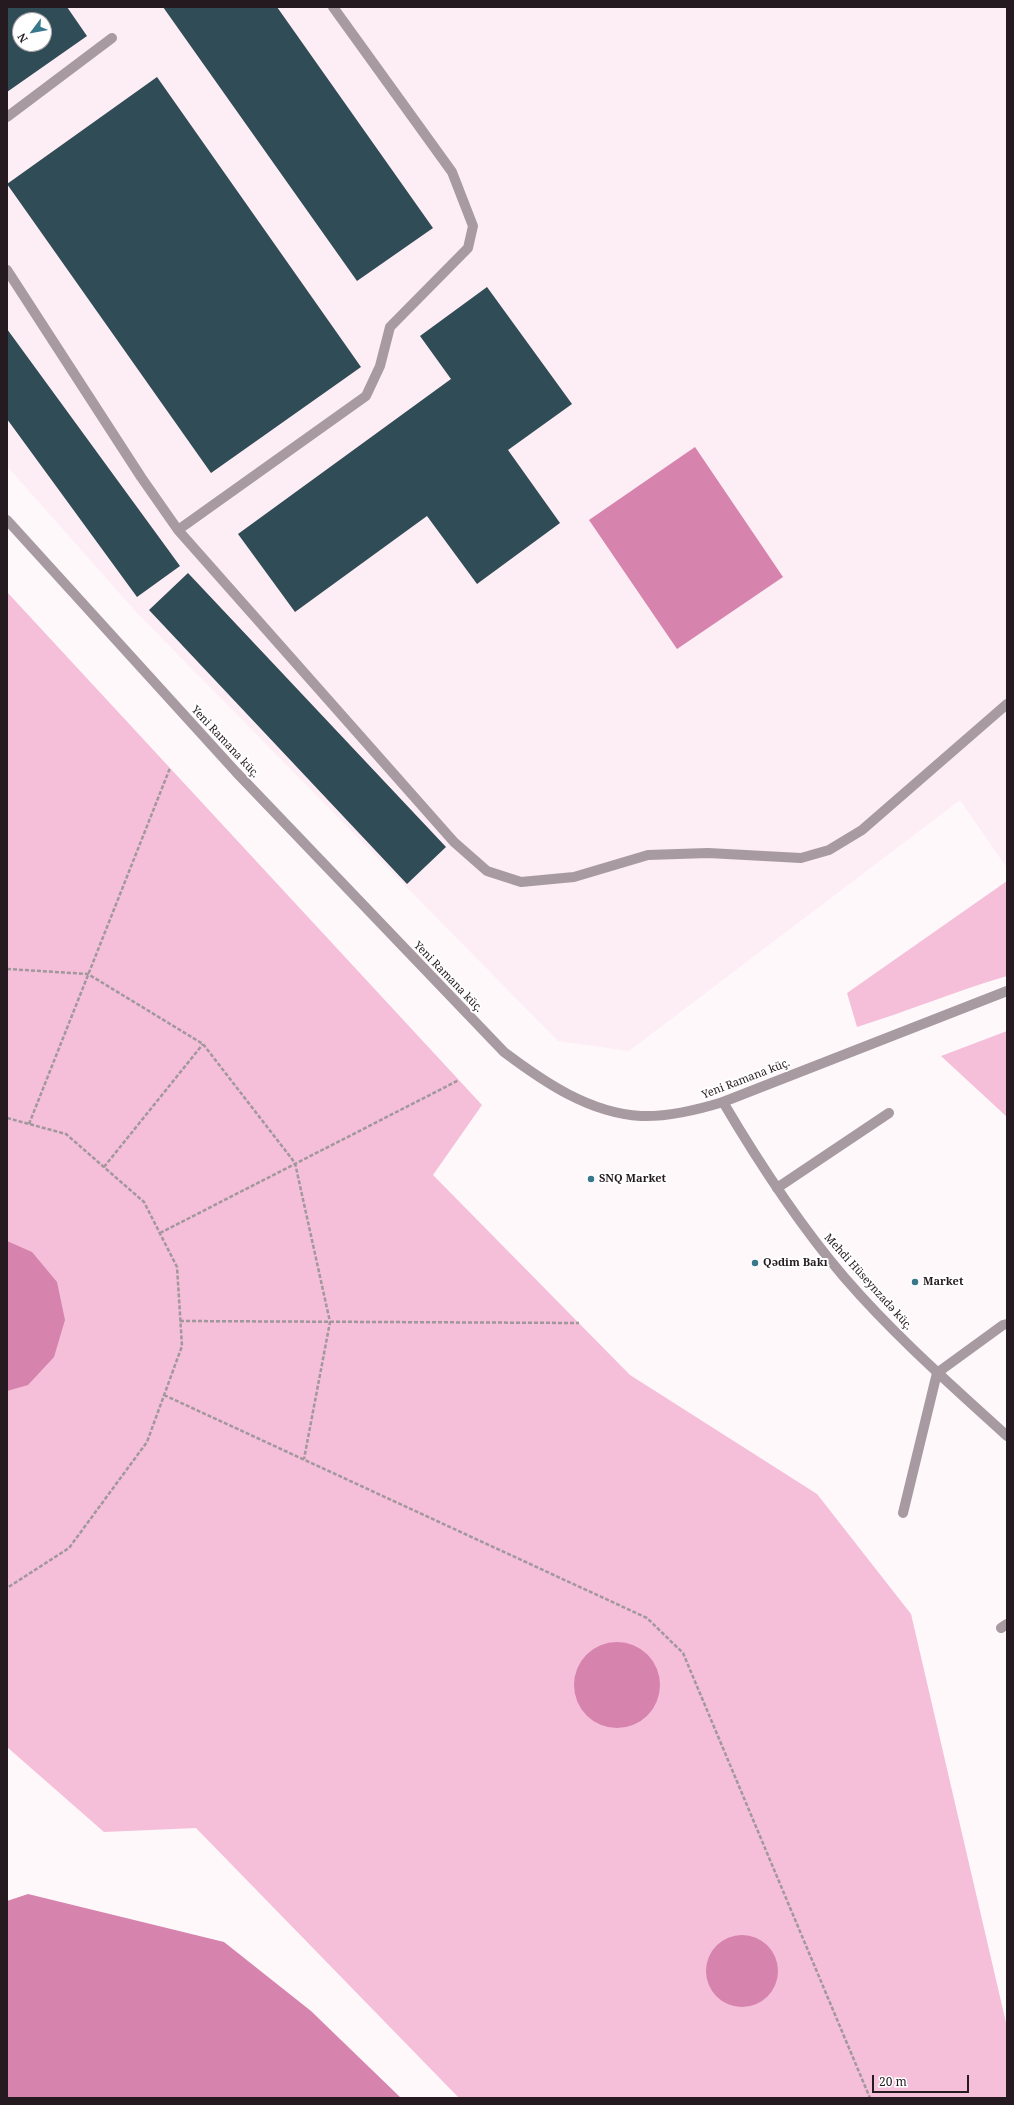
<!DOCTYPE html>
<html>
<head>
<meta charset="utf-8">
<style>
  body { margin:0 }
  #map { position:relative; width:1014px; height:2105px; overflow:hidden; background:#fef8fb; font-family:"Noto Serif",serif }
  canvas { display:block }
  .frame { position:absolute; inset:0; border:8px solid #241a1f; pointer-events:none }
  .north { position:absolute; left:12px; top:12px; width:40px; height:40px; box-sizing:border-box; background:#fff; border:1px solid #a7a3a5; border-radius:50%; rotate:238deg; font-size:11px; font-weight:700; line-height:16px; text-align:center; color:#241a1f }
  .north::after { content:''; display:block; margin:auto; width:14px; height:18px; background:#38778c; clip-path:polygon(50% 0,100% 100%,50% 72%,0 100%) }
  .scale { position:absolute; left:872px; top:2075px; width:97px; height:18px; box-sizing:border-box; border:2px solid #241a1f; border-top:0; padding-left:5px; font-size:12px; line-height:14px; white-space:nowrap; color:#241a1f; -webkit-text-stroke:3px #fff; paint-order:stroke }
</style>
</head>
<body>
<div id="map">
<canvas width="1014" height="2105"></canvas>
<div class="frame"></div>
<div class="north">N</div>
<div class="scale">20 m</div>
</div>
<script>
const context = document.querySelector('canvas').getContext('2d');
context.lineJoin = 'round';
function fill(path, color) {
  context.fillStyle = color;
  context.fill(path, 'evenodd');
}
function strokePath(path, color, width, dash) {
  context.strokeStyle = color;
  context.lineWidth = width;
  context.lineCap = dash ? 'butt' : 'round';
  context.setLineDash(dash || []);
  context.stroke(path);
}
function drawText(font, color, halo, rows, align = 'center') {
  context.font = font + ' "Noto Serif",serif';
  context.lineWidth = 4;
  context.setLineDash([]);
  context.textBaseline = 'middle';
  context.strokeStyle = halo;
  context.fillStyle = color;
  for (const [text, x, y, turn = 0] of rows) {
    context.save();
    context.translate(x, y);
    context.rotate((+turn || 0) * Math.PI / 180);
    context.textAlign = isNaN(turn) ? turn : align;
    if (halo) context.strokeText(text, 0, 0);
    context.fillText(text, 0, 0);
    context.restore();
  }
}
const built = new Path2D(`
  M7 7H1007V868L960 800 629 1051 558 1041 137 613 7 466ZM20 20H44V44H20Z`);
const green = new Path2D(`
  M7 592 482 1105 433 1175 630 1375 817 1494 911 1614 1007 2027V2098H459L196 1828 104 1832 7 1747Z
  M1007 881V976C956 991 908 1011 857 1027L847 993Z
  M1007 1031V1117L941 1056Z`);
const water = new Path2D(`
  M695 447 783 577 677 649 589 520Z
  M7 1241 32 1252 57 1282 65 1320 54 1357 28 1385 7 1391Z
  M574 1685a43 43 0 1 1 86 0a43 43 0 1 1-86 0Z
  M28 1894 224 1942 311 2011 401 2098H7V1901Z
  M706 1971a36 36 0 1 1 72 0a36 36 0 1 1-72 0Z`);
const building = new Path2D(`
  M7 7H67L87 36 7 92ZM20 20H44V44H20Z
  M163 7H277L433 228 357 281Z
  M157 77 361 367 211 473 7 184Z
  M487 287 572 404 508 450 560 523 477 584 427 516 295 612 238 534 451 379 420 336Z
  M7 329 180 566 137 597 7 419Z
  M188 573 446 847 407 884 149 610Z`);
const path = new Path2D(`
  M7 969 88 974 203 1044 295 1163 330 1322 304 1459
  M7 1118 66 1134 144 1202 177 1267 182 1346 147 1442 69 1548 7 1588
  M29 1124 170 768
  M104 1167 203 1044
  M160 1233 459 1080
  M180 1321 579 1323
  M164 1395 647 1618 683 1653 870 2098`);
const service = new Path2D(`
  M7 117 112 38
  M7 270 141 477 178 530 454 842 487 871 521 882 574 877 648 855 708 853 801 858 829 850 862 830 1007 704
  M178 530 366 396 380 366 390 327 468 248 473 226 452 172 333 7
  M777 1188 889 1113
  M903 1513 937 1373 1003 1325 1007 1324`);
const minor = new Path2D(`
  M723 1102C759 1163 798 1223 844 1277 894 1335 951 1385 1007 1436
  M1001 1628 1007 1624`);
const tertiary = new Path2D(`
  M7 520 236 772 504 1052C544 1082 589 1113 641 1116 668 1117 697 1110 723 1102L1007 991`);
const markers = [
  [591,1179,4,"#38778c"],
  [755,1263,4,"#38778c"],
  [915,1282,4,"#38778c"]
];
const streetNames = [
  ["Yeni Ramana küç.",225,742,47],
  ["Yeni Ramana küç.",448,977,46],
  ["Yeni Ramana küç.",746,1079,-21],
  ["Mehdi Hüseynzadə küç.",868,1282,48]
];
const poiNames = [
  ["SNQ Market",599,1179],
  ["Qədim Bakı",763,1263],
  ["Market",923,1282]
];
fill(built, '#fdedf4');
fill(green, '#f5bed9');
fill(water, '#d683ad');
fill(building, '#304c56');
strokePath(path, '#a0989c', 2.5, [4, 2]);
strokePath(service, '#a79aa0', 10);
strokePath(minor, '#a79aa0', 10);
strokePath(tertiary, '#a79aa0', 10);
for (const [x, y, r, color] of markers) {
  const dot = new Path2D();
  dot.arc(x, y, r, 0, 2 * Math.PI);
  context.fillStyle = color;
  context.fill(dot);
  strokePath(dot, '#fff', 1.5);
}
drawText('11px', '#241a1f', '#fff', streetNames);
drawText('bold 11px', '#241a1f', '#fff', poiNames, 'left');
</script>
</body>
</html>
